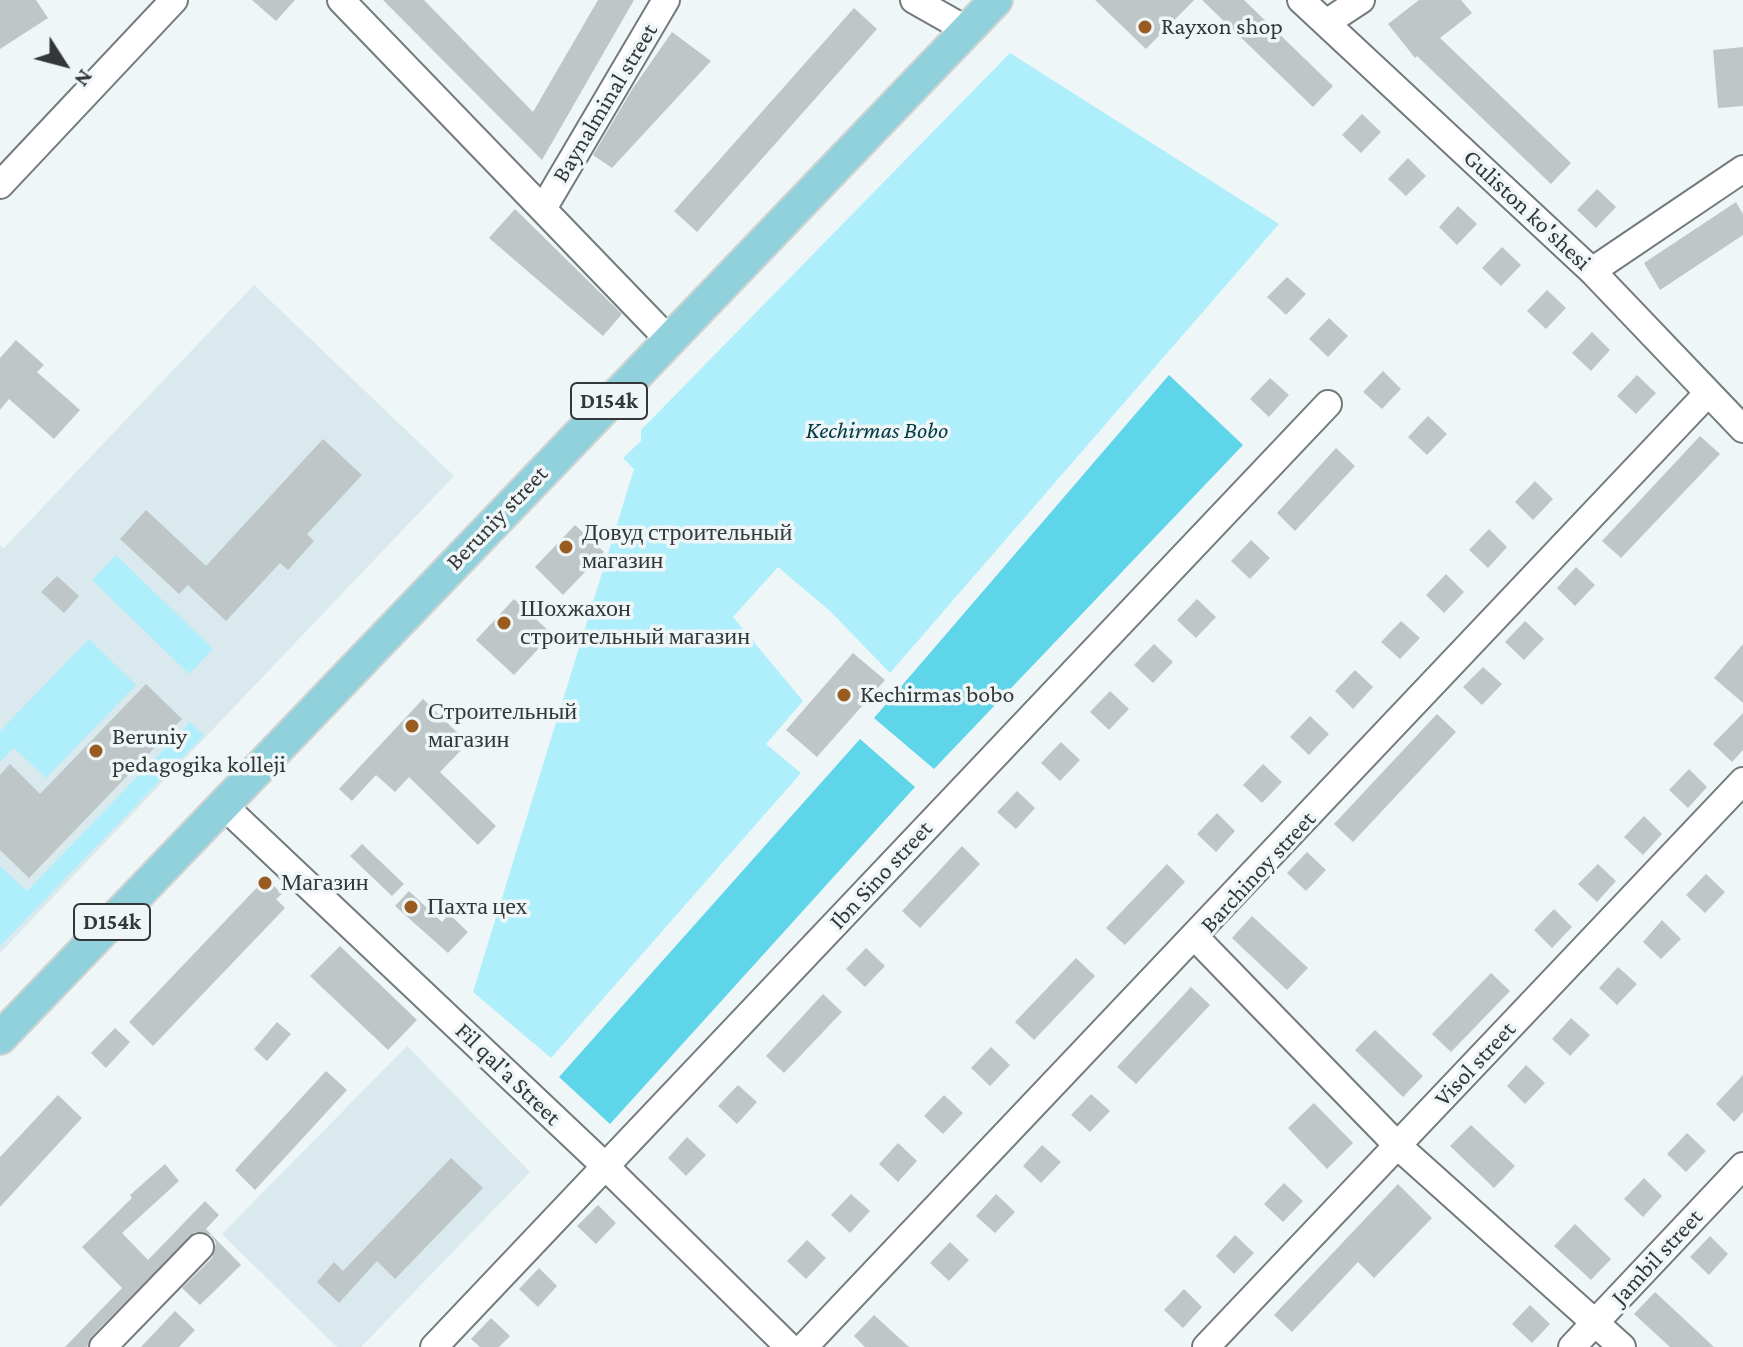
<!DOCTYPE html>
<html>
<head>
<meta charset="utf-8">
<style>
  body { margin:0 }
  #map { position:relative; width:1743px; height:1347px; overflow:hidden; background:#eff6f8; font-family:"Crimson Pro",serif }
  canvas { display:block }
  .north { position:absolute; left:24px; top:24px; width:80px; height:80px; -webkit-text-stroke:6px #eff6f8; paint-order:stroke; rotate:126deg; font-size:22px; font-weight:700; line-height:32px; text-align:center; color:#343737 }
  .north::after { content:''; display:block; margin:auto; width:28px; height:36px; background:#343737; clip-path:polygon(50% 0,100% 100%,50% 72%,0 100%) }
</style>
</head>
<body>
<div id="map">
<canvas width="1743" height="1347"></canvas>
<div class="north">N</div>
</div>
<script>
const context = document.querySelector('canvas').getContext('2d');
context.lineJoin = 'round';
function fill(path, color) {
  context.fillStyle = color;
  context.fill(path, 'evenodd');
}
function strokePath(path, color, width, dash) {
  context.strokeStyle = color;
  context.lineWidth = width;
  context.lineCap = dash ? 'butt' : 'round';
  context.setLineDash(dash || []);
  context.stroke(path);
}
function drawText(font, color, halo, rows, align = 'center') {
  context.font = font + ' "Crimson Pro",serif';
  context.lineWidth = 7;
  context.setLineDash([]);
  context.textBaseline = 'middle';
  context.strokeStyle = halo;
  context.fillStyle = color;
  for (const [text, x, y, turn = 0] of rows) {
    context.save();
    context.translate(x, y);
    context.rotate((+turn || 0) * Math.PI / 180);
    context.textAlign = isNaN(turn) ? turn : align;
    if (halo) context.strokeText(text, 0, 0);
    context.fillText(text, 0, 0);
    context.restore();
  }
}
const built = new Path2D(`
  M254 285 454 476 0 953V545L4 548Z
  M407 1046 530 1172 361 1347H337L222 1234Z`);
const green = new Path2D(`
  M1010 53 1279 224 890 673 830 611 778 567 733 617 803 701 766 744 801 773 551 1058 473 992 634 469 623 458 641 441V430Z
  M116 555 213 649 189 674 92 580Z
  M89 639 136 685 46 778 14 748 0 762V731Z
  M190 722 204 735 0 946V866L27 891Z`);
const forest = new Path2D(`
  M1169 375 1243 445 934 769 874 718Z
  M860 739 915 787 610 1124 559 1077Z`);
const building = new Path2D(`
  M0 0H36L48 18 0 49Z
  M252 0H295L276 21Z
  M383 0H424L533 112 598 0H634L542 160Z
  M1095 0H1194L1146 49Z
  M1202 0H1244L1333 86 1313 107Z
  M1419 0H1461L1472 13 1440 38 1571 163 1551 184 1417 56 1415 58 1388 24Z
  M854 8 877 29 697 232 674 211Z
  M672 32 711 61 612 168 593 155 633 88Z
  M1743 47V106L1718 108 1713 50Z
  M1362 114 1381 132 1361 153 1342 135Z
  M1408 158 1426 176 1406 196 1388 179Z
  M1597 189 1616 207 1596 228 1577 210Z
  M1736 202 1743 214V235L1660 290 1644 263Z
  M1458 206 1477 224 1457 245 1439 227Z
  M515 209 622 314 603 336 489 238Z
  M1502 247 1521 265 1501 286 1482 268Z
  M1287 277 1306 294 1286 315 1267 297Z
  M1547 290 1566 308 1546 329 1527 311Z
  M1329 318 1348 336 1328 357 1309 339Z
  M1592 332 1610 350 1591 371 1572 353Z
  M16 340 44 365 37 372 80 410 54 439 9 399 0 410V358Z
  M1383 371 1401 389 1382 409 1363 392Z
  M1637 375 1656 393 1636 414 1617 396Z
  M1270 378 1289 395 1269 417 1250 399Z
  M1428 416 1447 434 1427 455 1408 437Z
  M1700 436 1720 454 1621 558 1602 541Z
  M323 439 362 475 307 534 314 541 288 570 280 563 226 621 188 585 179 594 120 539 146 510 206 566Z
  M1336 448 1355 466 1295 531 1277 513Z
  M1535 481 1553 499 1533 520 1515 502Z
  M575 525 604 552 563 595 535 567Z
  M1489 529 1507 547 1488 568 1469 550Z
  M1251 540 1270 558 1250 579 1231 561Z
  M1576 567 1595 585 1575 606 1557 588Z
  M1446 574 1464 592 1444 613 1426 595Z
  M57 576 79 596 64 613 41 592Z
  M514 599 552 634 514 675 476 640Z
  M1197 599 1216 617 1196 638 1177 620Z
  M1401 621 1420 638 1400 659 1381 642Z
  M1525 621 1544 639 1524 660 1505 642Z
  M1154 644 1173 662 1153 683 1134 665Z
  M1743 644V703L1714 678Z
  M853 653 885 680 817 757 786 730Z
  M1483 667 1502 684 1482 705 1463 687Z
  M1355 670 1373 687 1353 709 1335 691Z
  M146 684 182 719 29 878 0 850V775L10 764 40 794Z
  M1110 691 1129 709 1109 730 1090 712Z
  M423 699 468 743 440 772 496 826 478 845 409 777 395 792 376 775 352 801 339 789Z
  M1743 713V750L1732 762 1713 744Z
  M1437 714 1456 732 1353 842 1334 824Z
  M1310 716 1329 734 1309 755 1290 737Z
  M1061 742 1080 760 1060 781 1041 763Z
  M1263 764 1282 782 1262 803 1243 785Z
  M1689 769 1707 787 1688 808 1669 790Z
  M1017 791 1035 808 1016 829 997 812Z
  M1217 813 1235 831 1216 852 1197 834Z
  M1644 816 1662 834 1643 855 1624 837Z
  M362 844 404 884 392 896 350 856Z
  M962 846 980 864 920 928 902 911Z
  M1307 852 1326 870 1306 891 1287 873Z
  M1167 864 1185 882 1125 945 1106 928Z
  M1598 864 1616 881 1597 902 1578 884Z
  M1706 874 1725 892 1705 913 1686 895Z
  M266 878 282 894 276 899 285 908 153 1046 129 1022Z
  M409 891 442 922 449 914 468 932 448 953 395 906Z
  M1554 909 1572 927 1552 948 1534 930Z
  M1252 916 1308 968 1287 990 1232 938Z
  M1662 920 1681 939 1661 959 1643 942Z
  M340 946 417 1020 388 1050 310 976Z
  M866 948 885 966 865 987 846 969Z
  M1076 958 1095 976 1034 1040 1015 1022Z
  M1618 967 1637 984 1617 1005 1599 988Z
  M1491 973 1510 991 1451 1052 1432 1034Z
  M1191 987 1210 1005 1136 1084 1117 1067Z
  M823 994 842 1012 784 1073 766 1056Z
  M1571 1018 1590 1035 1570 1056 1552 1039Z
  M277 1022 291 1034 267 1061 254 1049Z
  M115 1028 130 1042 106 1068 91 1053Z
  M1375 1030 1423 1076 1403 1097 1355 1050Z
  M991 1047 1010 1065 990 1086 971 1068Z
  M1526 1065 1545 1083 1525 1104 1507 1086Z
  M326 1071 347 1090 255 1190 235 1170Z
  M1743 1075V1112L1734 1122 1716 1104Z
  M738 1085 757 1102 737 1124 718 1106Z
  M1091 1094 1110 1111 1090 1132 1071 1115Z
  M58 1095 82 1118 0 1207V1157Z
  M944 1095 963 1113 943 1134 924 1116Z
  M1314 1103 1353 1143 1327 1169 1288 1128Z
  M1471 1125 1515 1166 1494 1188 1450 1146Z
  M1687 1133 1706 1151 1686 1172 1667 1154Z
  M687 1137 706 1155 686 1176 668 1158Z
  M898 1143 917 1161 898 1182 879 1164Z
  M1042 1145 1061 1162 1041 1183 1023 1166Z
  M451 1158 483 1188 395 1279 377 1261 339 1303 317 1282 334 1262 343 1271Z
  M165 1164 179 1181 122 1233 148 1260 205 1201 219 1215 206 1229 241 1265 200 1305 182 1288 212 1258 216 1243 211 1235 195 1232 92 1336 87 1347H65L122 1288 82 1247 132 1198 130 1195Z
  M1644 1178 1662 1196 1643 1217 1624 1199Z
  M1284 1183 1303 1201 1283 1222 1264 1204Z
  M1398 1184 1432 1218 1374 1278 1358 1262 1292 1332 1274 1315Z
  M851 1194 870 1211 850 1233 831 1215Z
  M996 1194 1015 1212 995 1233 976 1216Z
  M598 1205 616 1223 596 1244 577 1226Z
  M1575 1224 1611 1259 1591 1280 1554 1246Z
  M1235 1235 1254 1253 1234 1274 1216 1256Z
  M1710 1236 1728 1254 1709 1275 1690 1257Z
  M807 1240 826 1258 806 1279 787 1261Z
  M950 1242 969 1260 949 1281 930 1263Z
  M539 1268 557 1286 538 1307 519 1289Z
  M1184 1289 1202 1307 1183 1328 1164 1310Z
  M1655 1292 1714 1347H1670L1634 1314Z
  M1530 1305 1550 1324 1532 1343 1512 1324Z
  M175 1311 195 1330 179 1347H141Z
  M874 1315 909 1347H865L854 1336Z
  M491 1318 510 1336 499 1347H480L471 1339Z`);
const minor = new Path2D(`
  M341 0 668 339
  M914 0 967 30
  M1301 0 1592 271 1743 429
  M1326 23 1361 0
  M0 185 174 0
  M544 207 666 0
  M1592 271 1743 169
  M223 805 605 1166 789 1347
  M1196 938 1398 1146 1622 1347
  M103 1347 200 1247
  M434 1347 1328 404
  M804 1347 1708 393
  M1206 1347 1743 781
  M1572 1347 1743 1166`);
const major = new Path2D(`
  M0 1038 996 0`);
const markers = [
  [1145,27,8,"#995b20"],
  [566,547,8,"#995b20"],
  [504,623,8,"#995b20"],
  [844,695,8,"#995b20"],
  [412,726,8,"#995b20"],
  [96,751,8,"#995b20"],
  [265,883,8,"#995b20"],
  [411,907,8,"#995b20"]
];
const shields = [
  [609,401,76],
  [112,922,76]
];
const shieldNames = [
  ["D154k",609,401],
  ["D154k",112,922]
];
const poiNames = [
  ["Rayxon shop",1161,27],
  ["Довуд строительный",582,533],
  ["магазин",582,561],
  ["Шохжахон",520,609],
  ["строительный магазин",520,637],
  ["Kechirmas bobo",860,695],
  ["Строительный",428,712],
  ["магазин",428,740],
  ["Beruniy",112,737],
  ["pedagogika kolleji",112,765],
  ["Магазин",281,883],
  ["Пахта цех",427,907]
];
const streetNames = [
  ["Baynalminal street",605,103,-59],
  ["Guliston ko'shesi",1527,210,43],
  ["Beruniy street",497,518,-46],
  ["Barchinoy street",1258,872,-47],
  ["Ibn Sino street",881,875,-47],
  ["Visol street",1475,1064,-47],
  ["Fil qal'a Street",508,1074,44],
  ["Jambil street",1657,1257,-47]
];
const parkNames = [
  ["Kechirmas Bobo",877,431]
];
fill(built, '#dae9ed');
fill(green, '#aeeffb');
fill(forest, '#5ed5e9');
fill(building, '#bec6c7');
strokePath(minor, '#737a7b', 30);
strokePath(major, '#d2d3d3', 36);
strokePath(minor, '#fff', 26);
strokePath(major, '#91d1dc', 32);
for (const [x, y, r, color] of markers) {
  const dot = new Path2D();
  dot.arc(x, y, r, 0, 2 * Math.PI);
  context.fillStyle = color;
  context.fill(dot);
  strokePath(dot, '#eff6f8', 3);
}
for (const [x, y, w] of shields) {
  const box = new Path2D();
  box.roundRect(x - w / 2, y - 18, w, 36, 6);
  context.fillStyle = '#eff6f8';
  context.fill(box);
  strokePath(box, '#343737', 2);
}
drawText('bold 22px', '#343737', null, shieldNames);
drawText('24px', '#343737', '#eff6f8', poiNames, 'left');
drawText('24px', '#343737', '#eff6f8', streetNames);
drawText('italic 24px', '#003b43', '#eff6f8', parkNames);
</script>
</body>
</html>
